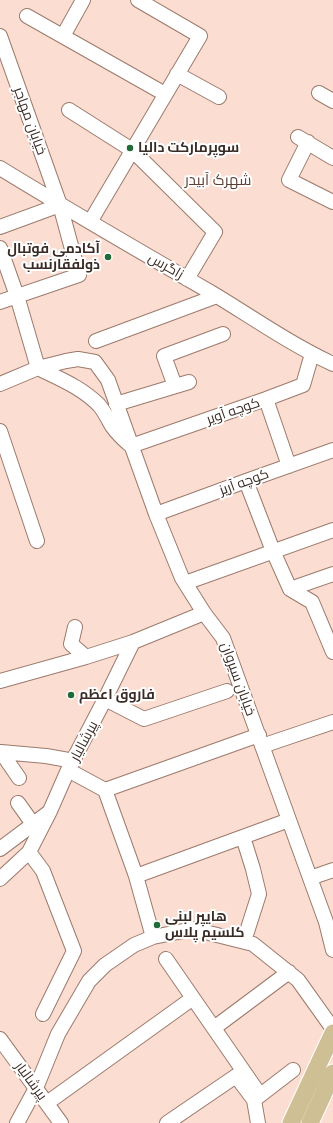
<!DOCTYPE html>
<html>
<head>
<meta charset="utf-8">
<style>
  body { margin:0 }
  canvas { display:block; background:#fcddd1 }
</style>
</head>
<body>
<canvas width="333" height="1123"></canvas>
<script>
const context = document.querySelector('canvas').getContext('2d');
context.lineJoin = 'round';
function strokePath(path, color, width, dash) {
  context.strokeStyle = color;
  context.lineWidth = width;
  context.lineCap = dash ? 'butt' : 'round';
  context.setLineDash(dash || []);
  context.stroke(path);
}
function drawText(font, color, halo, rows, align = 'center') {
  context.font = font + ' "Playfair Display",Cairo,serif';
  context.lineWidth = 4;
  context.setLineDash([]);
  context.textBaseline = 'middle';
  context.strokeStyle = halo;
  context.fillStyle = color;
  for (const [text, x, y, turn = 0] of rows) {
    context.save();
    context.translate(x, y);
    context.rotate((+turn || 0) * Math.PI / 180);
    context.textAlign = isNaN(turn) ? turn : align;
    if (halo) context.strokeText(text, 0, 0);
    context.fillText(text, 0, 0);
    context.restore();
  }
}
const minor = new Path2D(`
  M27 16 165 94
  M0 36 60 205 79 275 0 302
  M63 36 83 0
  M177 74 219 97
  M319 93 333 101
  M69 110 132 150 215 232 187 279
  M298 137 333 158
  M308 142 289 180 333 202
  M0 168C70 211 141 252 212 293 252 317 290 344 333 364
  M90 222 200 36 138 0
  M0 227 60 205
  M0 248 17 296 38 368
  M96 341 217 296
  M38 368C60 379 81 387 99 405 104 411 108 419 112 426 117 433 123 439 129 444
  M0 384 38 368 66 361 78 359 95 362 108 380 156 514 182 578 204 613 223 638 326 922 333 950
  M175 386 164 356 223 334
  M266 399 289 466
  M116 404 189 382
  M0 431 37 541
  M131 446 266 399 303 385 312 354
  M246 481 273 551 290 589 312 602 333 652
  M156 514 246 481 333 450
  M185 583 333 530
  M290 589 333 574
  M75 627 71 644 86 657
  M0 681 86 657 133 642
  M105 699 144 719 227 691
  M262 746 333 722
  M1 752 19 778
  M0 753 1 752 46 756 74 761
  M68 770 105 790 136 876 153 937
  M105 790 259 735
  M18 803 33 824
  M243 837 253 869 259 894 244 941
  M0 849 48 813
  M29 852 43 871 74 951 43 1014
  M136 876 289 820
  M310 878 333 870
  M0 879 29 852 50 811 68 770 105 699 133 642 204 613
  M166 959 260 1095
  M214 1028 289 972
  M0 1039 61 1123
  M254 1100 293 1070
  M47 1103 193 998
  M17 1123 36 1088 58 1034 89 981 105 965 134 945 153 937 193 929 253 944 298 980 333 1029
  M167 1123 236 1076 254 1100 258 1123`);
const major = new Path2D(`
  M291 1123 333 1033
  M310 1123 333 1073`);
const markers = [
  [130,148,4,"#206b39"],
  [108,257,4,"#206b39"],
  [71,695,4,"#206b39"],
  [157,925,4,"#206b39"]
];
const streetNames = [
  ["خیابان مهاجر",30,121,70],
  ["زاگرس",166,266,30],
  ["کوچه آویر",233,411,-19],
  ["کوچه آریز",244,482,-20],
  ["خیابان سیروان",238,679,70],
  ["پیرشالیار",84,741,-62],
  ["پیرشالیار",31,1081,54]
];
const poiNames = [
  ["سوپرمارکت دالیا",138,148],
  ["آکادمی فوتبال",100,249,"right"],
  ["ذولفقارنسب",100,265,"right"],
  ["فاروق اعظم",79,695],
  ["هایپر لبنی",165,917],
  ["کلسیم پلاس",165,933]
];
const neighbourhoodNames = [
  ["شهرک آبیدر",218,180]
];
strokePath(minor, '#9c7a6c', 16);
strokePath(major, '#fff', 19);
strokePath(minor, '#fff', 14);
strokePath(major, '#cebf94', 17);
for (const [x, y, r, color] of markers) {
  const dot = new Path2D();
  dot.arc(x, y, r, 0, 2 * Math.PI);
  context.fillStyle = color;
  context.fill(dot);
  strokePath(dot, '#fff', 1.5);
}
drawText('14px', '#392b25', '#fff', streetNames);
drawText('bold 14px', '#392b25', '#fff', poiNames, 'left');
drawText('15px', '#5d3f33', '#fff', neighbourhoodNames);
</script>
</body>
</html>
